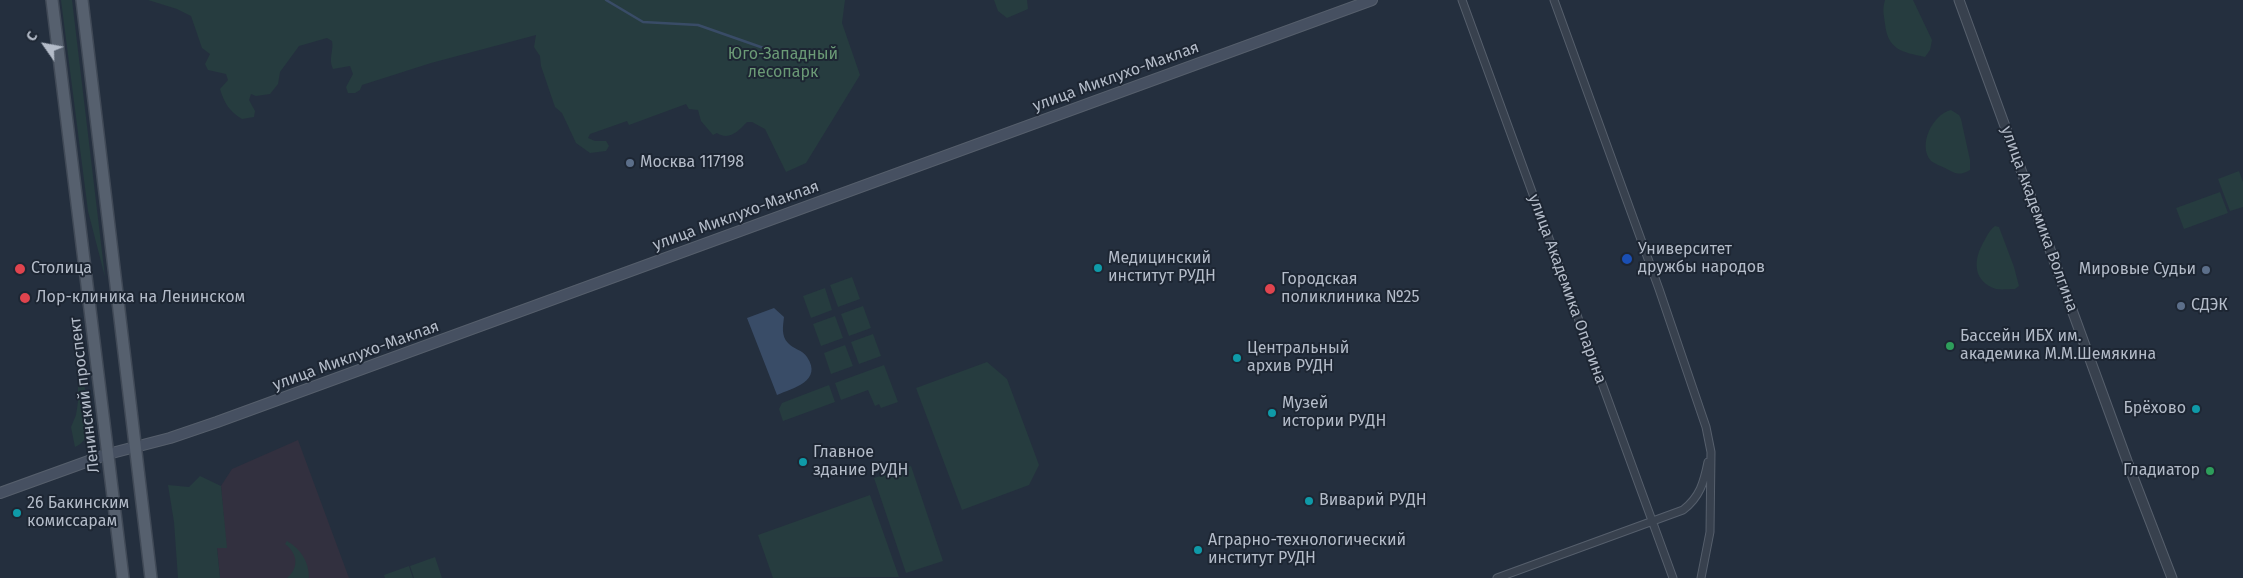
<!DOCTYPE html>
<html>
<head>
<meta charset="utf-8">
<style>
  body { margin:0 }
  #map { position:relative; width:2243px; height:578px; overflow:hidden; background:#242f3e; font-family:"Fira Sans",sans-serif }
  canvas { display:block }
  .north { position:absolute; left:20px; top:20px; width:50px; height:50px; -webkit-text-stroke:4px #1d2633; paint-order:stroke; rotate:303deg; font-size:14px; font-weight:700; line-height:20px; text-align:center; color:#b4bcc9 }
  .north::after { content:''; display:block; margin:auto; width:18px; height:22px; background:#b4bcc9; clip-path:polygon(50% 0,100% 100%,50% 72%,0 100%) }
</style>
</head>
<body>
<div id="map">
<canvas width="2243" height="578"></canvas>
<div class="north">С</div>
</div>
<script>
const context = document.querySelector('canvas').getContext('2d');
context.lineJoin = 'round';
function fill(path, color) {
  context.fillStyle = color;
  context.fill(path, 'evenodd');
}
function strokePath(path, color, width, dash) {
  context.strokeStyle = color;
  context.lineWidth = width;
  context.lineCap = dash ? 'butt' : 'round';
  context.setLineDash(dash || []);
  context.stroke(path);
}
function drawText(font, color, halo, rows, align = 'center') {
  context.font = font + ' "Fira Sans",sans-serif';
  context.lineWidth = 4;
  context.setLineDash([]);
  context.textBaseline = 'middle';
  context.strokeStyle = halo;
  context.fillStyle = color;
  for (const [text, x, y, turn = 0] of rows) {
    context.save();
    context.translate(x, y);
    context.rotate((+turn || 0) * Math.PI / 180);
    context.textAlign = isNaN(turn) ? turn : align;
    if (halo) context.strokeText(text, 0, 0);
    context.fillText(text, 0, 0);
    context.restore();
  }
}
const medical = new Path2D(`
  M298 440 349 578H220L217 548H226L221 486 232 469Z`);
const green = new Path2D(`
  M61 0H72L105 277 88 211Z
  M148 0H845L842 23 860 75 806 163 786 172 765 129 752 122H747C740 129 732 139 721 135 714 133 720 132 713 135L701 121 698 110 689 109 686 104 629 125 627 121 590 134 588 138 595 141H606L609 146 606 151 590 153 576 143 562 113 555 107 541 66 540 56 534 47 536 35 431 63 362 85 360 90 355 93H348L346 87 353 74 350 66 333 69C328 59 334 50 332 41L327 38 299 46 280 72 278 84 270 94 256 96 251 94 249 100 255 111 254 117 242 119C230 112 224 103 220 89L228 80 226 74 208 70 205 64 210 54 202 48 191 16 177 9Z
  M994 0H1027L1028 9 1007 18 998 11Z
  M1885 0H1913L1932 40 1930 50 1925 57C1902 52 1888 50 1885 24 1884 15 1882 10 1885 0Z
  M1951 110 1959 115 1961 119 1970 160V170C1959 176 1956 174 1945 168 1941 166 1935 164 1931 161 1917 145 1933 114 1951 110Z
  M2239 171 2243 182V207L2230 211 2218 179Z
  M2220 192 2228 213 2184 229 2176 208Z
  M1995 226 1999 227 2014 267 2019 286 2015 289C2009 289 2002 290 1996 289 1974 282 1973 262 1982 245 1986 238 1989 230 1995 226Z
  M852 277 860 299 838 307 830 285Z
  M825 288 832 310 811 318 803 296Z
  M863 306 871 328 849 336 841 314Z
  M835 316 843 338 821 346 813 324Z
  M873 334 881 356 859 364 851 342Z
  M845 345 853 366 831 374 824 353Z
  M987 362 1007 379 1039 465 1029 485 962 510 916 388Z
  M884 365 898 402 881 408 879 404 875 406 868 390 841 400 835 383Z
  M78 379C91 385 91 427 84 440 82 443 79 445 75 447L71 427 76 415 78 402Z
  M829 385 835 402 783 421 779 409 782 403Z
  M911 466 943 561 906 573 874 478Z
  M200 476 221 486 227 548H217L220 578H178L174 522 168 485 189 487Z
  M870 495 899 577 773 578 758 535Z
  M287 541C301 549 309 562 309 578H287C300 567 297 553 285 544Z
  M435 557 442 578H414L410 566Z
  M409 566 413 578H385L384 575Z`);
const water = new Path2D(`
  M774 308 784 317C783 326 781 336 788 343 793 349 803 350 807 357 823 381 793 388 777 395L747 318Z`);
const stream = new Path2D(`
  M606 0 643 22 698 25 775 52`);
const minor = new Path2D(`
  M1462 0 1673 578
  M1554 0 1659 289 1706 427 1711 452 1710 532 1701 578
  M1497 578 1683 510C1700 497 1704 482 1708 462`);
const tertiary = new Path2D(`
  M1959 0 2130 469 2172 578`);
const secondary = new Path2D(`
  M0 493 108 454 170 438 217 422 1372 0`);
const primary = new Path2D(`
  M52 0 123 578
  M82 0 151 578`);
const markers = [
  [630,163,5,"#5c6f8a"],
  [1627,259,6,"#1a4fb4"],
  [1098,268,5,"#0f9aa8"],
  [20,269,6,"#e0444e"],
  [2206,270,5,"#5c6f8a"],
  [1270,289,6,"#e0444e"],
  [25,298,6,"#e0444e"],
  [2181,306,5,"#5c6f8a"],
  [1950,346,5,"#2e9e5b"],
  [1237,358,5,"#0f9aa8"],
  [2196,409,5,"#0f9aa8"],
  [1272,413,5,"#0f9aa8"],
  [803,462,5,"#0f9aa8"],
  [2210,471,5,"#2e9e5b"],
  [1309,501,5,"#0f9aa8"],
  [17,513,5,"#0f9aa8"],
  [1198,550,5,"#0f9aa8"]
];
const parkNames = [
  ["Юго-Западный",783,55],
  ["лесопарк",783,73]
];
const streetNames = [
  ["улица Миклухо-Маклая",1116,77,-20],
  ["улица Миклухо-Маклая",736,216,-20],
  ["улица Академика Волгина",2039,219,70],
  ["улица Академика Опарина",1567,289,70],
  ["улица Миклухо-Маклая",356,356,-20],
  ["Ленинский проспект",85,395,-97]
];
const poiNames = [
  ["Москва 117198",640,163],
  ["Университет",1638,250],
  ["дружбы народов",1638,268],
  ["Медицинский",1108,259],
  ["институт РУДН",1108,277],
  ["Столица",31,269],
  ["Мировые Судьи",2196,270,"right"],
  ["Городская",1281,280],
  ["поликлиника №25",1281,298],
  ["Лор-клиника на Ленинском",36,298],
  ["СДЭК",2191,306],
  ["Бассейн ИБХ им.",1960,337],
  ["академика М.М.Шемякина",1960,355],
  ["Центральный",1247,349],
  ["архив РУДН",1247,367],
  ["Музей",1282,404],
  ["истории РУДН",1282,422],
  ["Брёхово",2186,409,"right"],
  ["Главное",813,453],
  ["здание РУДН",813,471],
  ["Гладиатор",2200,471,"right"],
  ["Виварий РУДН",1319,501],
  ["26 Бакинским",27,504],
  ["комиссарам",27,522],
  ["Аграрно-технологический",1208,541],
  ["институт РУДН",1208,559]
];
fill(medical, '#32303f');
fill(green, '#263c3f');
fill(water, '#394c67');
strokePath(stream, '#394c67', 2.5);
strokePath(minor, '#565f6c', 9);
strokePath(tertiary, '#565f6c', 11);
strokePath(secondary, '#565f6c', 12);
strokePath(primary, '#414a57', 14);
strokePath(minor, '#38414e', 7);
strokePath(tertiary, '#38414e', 9);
strokePath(secondary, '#465061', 10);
strokePath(primary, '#56606e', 11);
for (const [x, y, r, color] of markers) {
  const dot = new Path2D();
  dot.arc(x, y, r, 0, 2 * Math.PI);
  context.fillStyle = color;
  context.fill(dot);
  strokePath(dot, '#1d2633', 2);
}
drawText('16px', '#6b9a76', '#1d2633', parkNames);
drawText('16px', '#b4bcc9', '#1d2633', streetNames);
drawText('16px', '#b4bcc9', '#1d2633', poiNames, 'left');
</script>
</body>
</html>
